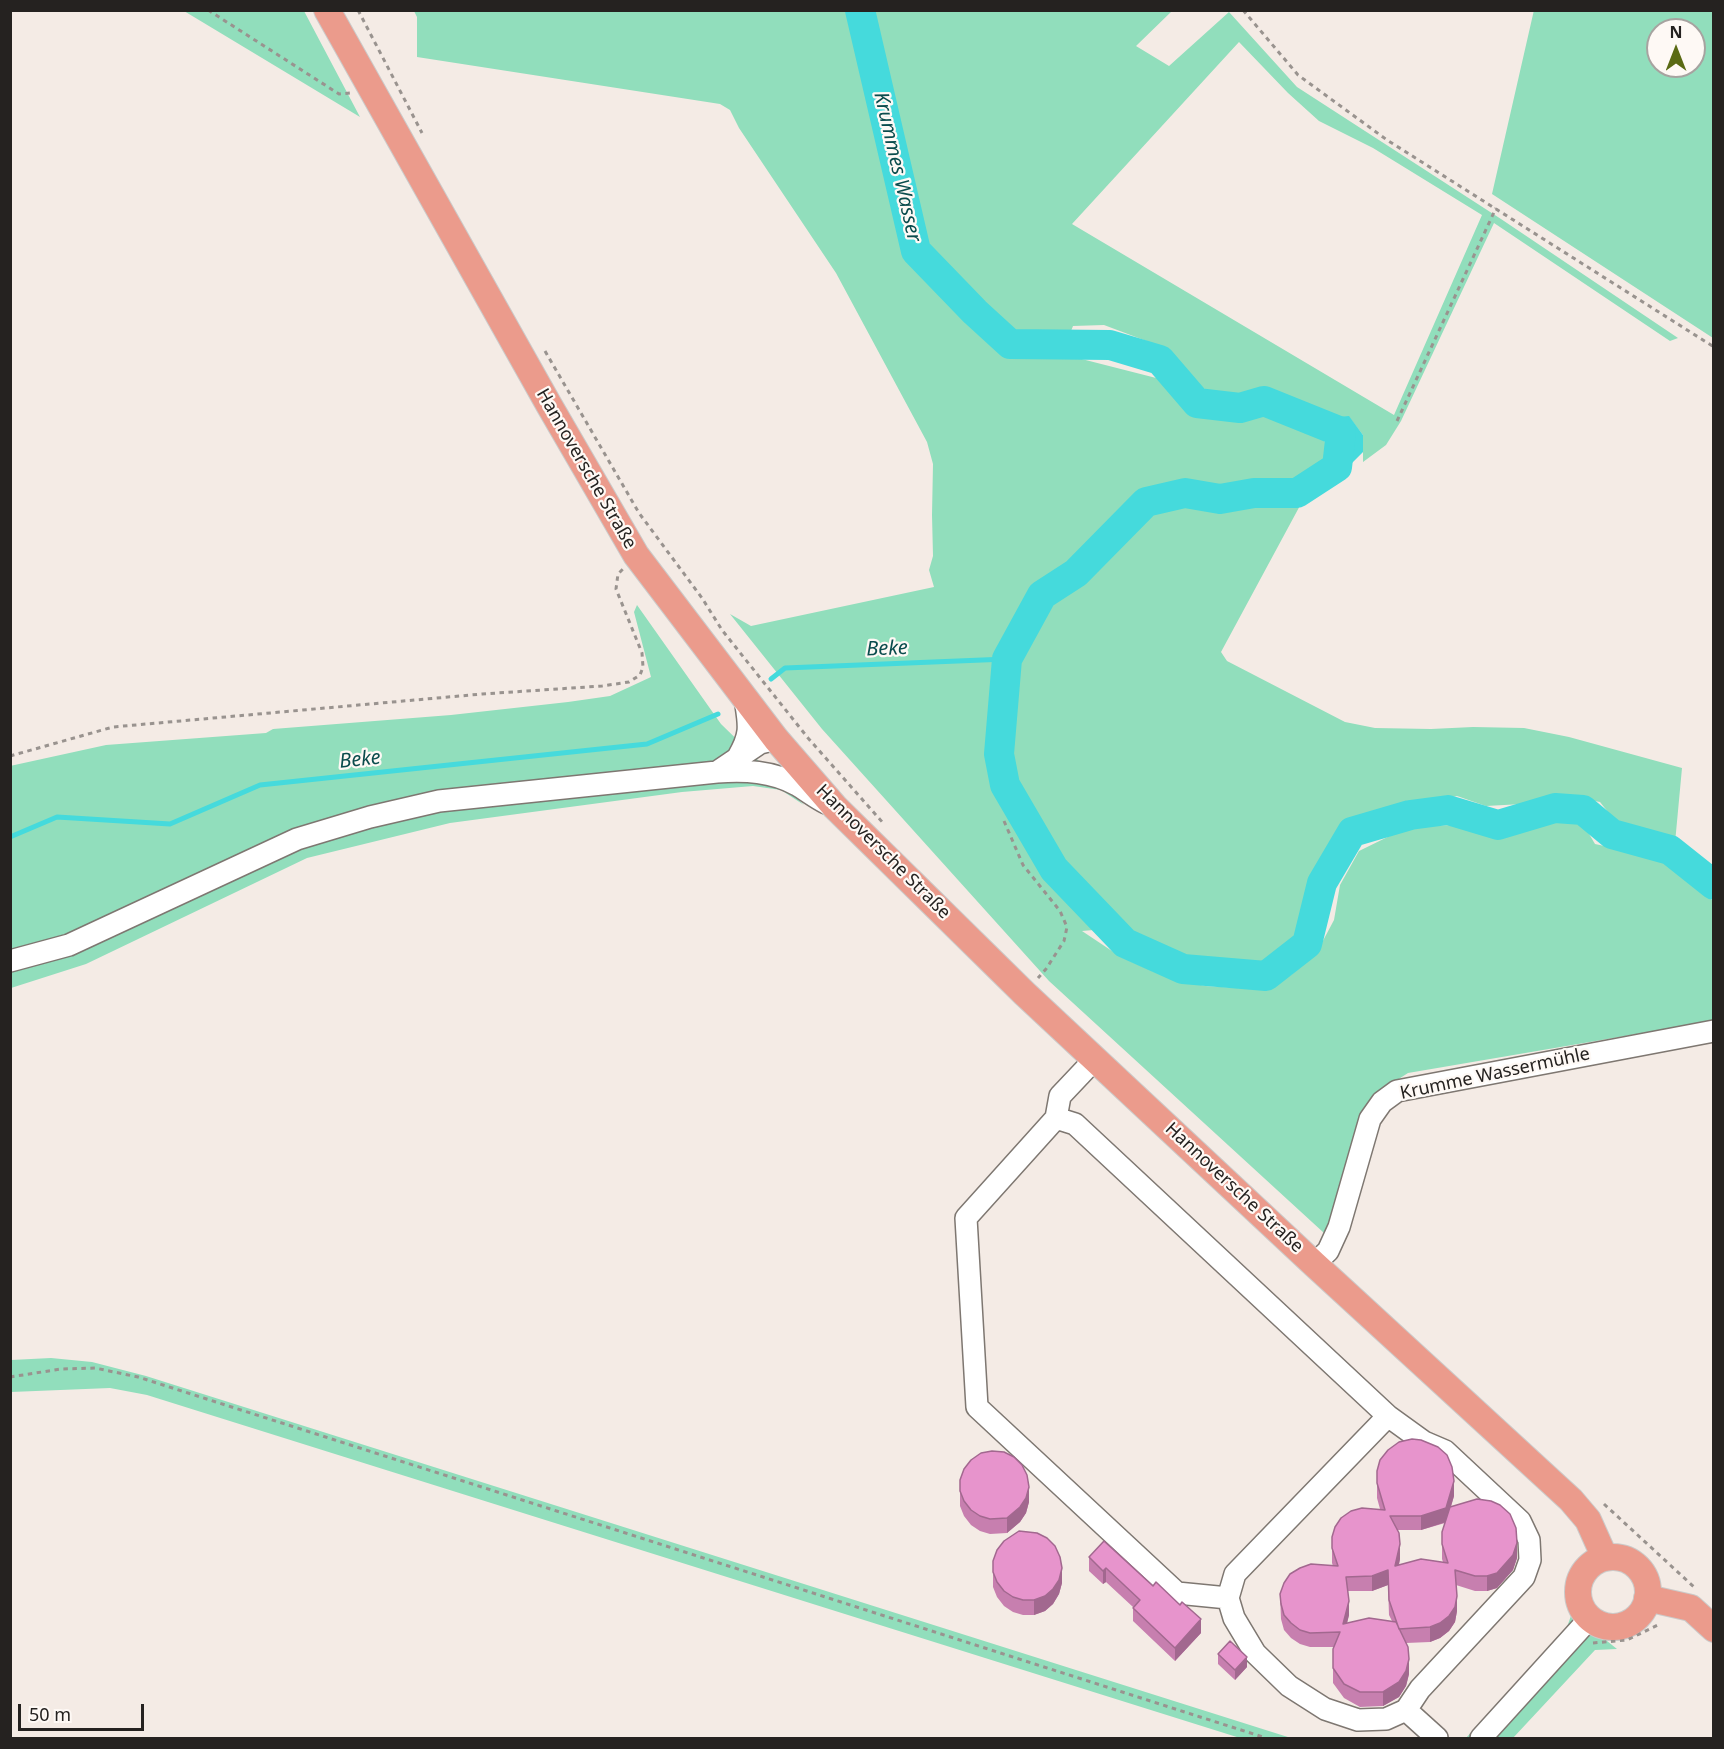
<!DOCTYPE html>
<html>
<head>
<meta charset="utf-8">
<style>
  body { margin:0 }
  #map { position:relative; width:1724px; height:1749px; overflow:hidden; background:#f4ebe5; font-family:"Noto Sans",sans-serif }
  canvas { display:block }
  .frame { position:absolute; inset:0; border:12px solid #252220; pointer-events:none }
  .north { position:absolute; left:1646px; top:18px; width:60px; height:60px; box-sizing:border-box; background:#fef9f5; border:2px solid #a7a3a0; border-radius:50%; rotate:0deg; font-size:16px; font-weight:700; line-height:24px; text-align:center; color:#252220 }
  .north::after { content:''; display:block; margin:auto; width:21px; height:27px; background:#5a6a14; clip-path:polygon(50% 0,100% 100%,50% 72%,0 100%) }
  .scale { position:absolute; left:18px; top:1704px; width:126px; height:27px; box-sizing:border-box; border:3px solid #252220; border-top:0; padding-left:8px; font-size:18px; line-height:21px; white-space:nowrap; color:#252220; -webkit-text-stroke:4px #fef9f5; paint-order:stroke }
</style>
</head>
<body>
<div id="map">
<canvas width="1724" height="1749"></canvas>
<div class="frame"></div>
<div class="north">N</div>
<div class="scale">50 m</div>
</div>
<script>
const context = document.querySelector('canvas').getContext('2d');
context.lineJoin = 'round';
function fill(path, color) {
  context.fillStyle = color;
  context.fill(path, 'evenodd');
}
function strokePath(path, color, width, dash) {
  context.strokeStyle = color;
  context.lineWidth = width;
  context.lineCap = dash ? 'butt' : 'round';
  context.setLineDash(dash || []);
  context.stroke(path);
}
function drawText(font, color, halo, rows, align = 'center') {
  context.font = font + ' "Noto Sans",sans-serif';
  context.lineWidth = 4.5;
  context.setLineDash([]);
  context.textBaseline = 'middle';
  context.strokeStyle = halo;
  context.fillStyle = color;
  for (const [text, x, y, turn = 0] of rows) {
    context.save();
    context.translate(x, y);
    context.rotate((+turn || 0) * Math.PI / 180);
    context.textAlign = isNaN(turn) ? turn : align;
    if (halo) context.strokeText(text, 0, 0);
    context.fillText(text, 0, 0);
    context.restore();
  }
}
const green = new Path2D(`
  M1534 10 1713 11V338L1492 194ZM1658 30H1694V66H1658Z
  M184 11H304L360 117Z
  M414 11H1172L1136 46 1169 66 1229 12 1297 87 1501 219 1678 338 1670 341 1494 223 1401 421 1386 445 1363 462V435L1349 417 1327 418 1311 412 1263 388 1227 396 1195 386 1165 348 1104 325 1073 326 1062 354 1164 380 1187 407 1230 419 1267 410 1320 434 1332 454 1323 463 1221 652 1227 661 1345 722 1375 728 1431 729 1473 727 1524 728 1569 737 1682 768 1675 843 1620 827 1600 802 1573 797 1541 803 1486 806 1457 796 1365 815 1346 827 1314 878 1298 936 1265 964 1193 960 1140 944 1117 928 1082 931 1121 957 1159 974 1205 986 1254 989 1291 975 1317 952 1334 920 1340 885 1359 851 1408 827 1452 825 1481 833 1506 829 1540 819 1582 822 1595 844 1665 859 1713 901V1021L1408 1073 1380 1091 1337 1210 1324 1233 1049 981 822 729 730 614 751 626 934 587 929 570 933 556 932 515 933 464 927 442 836 273 739 128 730 110 720 104 417 57V17ZM1239 42 1288 93 1319 121 1373 148 1482 215 1394 415 1072 224Z
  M637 605 721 724 804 805 781 790 753 786 682 792 450 823 307 858 86 964 11 988 10 766 106 745 266 733 273 729 451 715 568 702 610 696 651 677 634 612Z
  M51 1358 92 1362 146 1376 1291 1738H1240L147 1395 110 1388 11 1392V1360Z
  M1572 1613 1617 1649 1595 1650 1513 1738H1466L1567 1627Z`);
const water = new Path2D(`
  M1311 412 1327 418 1349 416 1363 435V452L1351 464 1323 463 1332 453 1320 434 1305 426Z`);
const stream = new Path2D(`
  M771 679 785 668 1007 659
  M10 837 57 817 170 824 260 785 647 744 718 714`);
const river = new Path2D(`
  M860 10 916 251 975 312 1010 344 1110 345 1160 360 1197 403 1240 408 1264 401 1341 432 1337 467 1297 493H1254L1220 499 1185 493 1146 502 1076 573 1042 595 1007 659 999 754 1005 785 1054 869 1125 943 1183 969 1266 976 1307 944 1322 883 1352 832 1410 815 1448 810 1498 825 1555 808 1583 810 1612 834 1670 850 1714 885`);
const path = new Path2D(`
  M208 10 339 94 350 93
  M358 10 422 133
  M1243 10 1298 75 1387 140 1714 347
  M545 351 639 513 702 598 722 630 808 738 884 824
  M1397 421 1496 208
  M10 756 113 727 482 694 602 686 629 682 640 675 643 667 642 653 616 589 618 574 623 569
  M1004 821 1023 865 1060 911 1067 927 1064 941 1046 969 1038 978
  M10 1377 61 1369 95 1368 138 1377 1266 1738
  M1604 1504 1694 1587
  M1593 1643 1627 1640 1660 1624`);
const minor = new Path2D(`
  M738 757C752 733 749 725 745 699
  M717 772 760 743 776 739
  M10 961 69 945 297 839 370 817 439 801 717 772C745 770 772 771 797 785 807 791 816 798 826 803
  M1095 1059 1060 1096 1056 1118 966 1218 977 1407 1177 1593 1228 1598
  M1056 1118 1075 1124 1388 1416
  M1314 1264 1328 1251 1339 1227 1370 1119 1382 1102 1397 1091 1714 1031
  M1406 1710 1420 1689 1524 1577 1530 1560 1529 1540 1520 1521 1445 1451 1424 1442 1388 1416 1235 1574 1228 1598 1234 1618 1255 1653 1289 1686 1325 1709 1358 1720 1386 1719 1406 1710 1437 1738
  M1481 1738 1590 1618`);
const major = new Path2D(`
  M327 10 549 405 636 555 776 739 835 807 1024 993 1314 1264 1571 1500 1588 1520 1605 1558
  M1578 1592a35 35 0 1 1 70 0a35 35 0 1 1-70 0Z
  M1647 1598 1691 1608 1714 1629`);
const wall = new Path2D(`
  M1377 1471 1454 1496 1451 1507 1517 1558 1513 1570 1497 1588 1487 1591H1475L1456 1585 1457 1611 1455 1622 1449 1631 1440 1638 1430 1642 1406 1643 1409 1674 1406 1686 1399 1697 1383 1706 1360 1707 1344 1698 1333 1683V1649L1334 1647H1310L1300 1644 1291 1638 1284 1630 1281 1619 1280 1594 1333 1566 1332 1563V1537L1380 1509 1377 1498ZM1445 1523 1442 1532V1559L1443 1562 1399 1565 1400 1559 1398 1530H1421ZM1388 1585 1389 1615 1392 1621 1347 1623 1349 1615 1348 1591H1372Z
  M960 1480 1029 1502 1026 1513 1020 1522 1007 1533 990 1534 980 1531 971 1525 964 1516 960 1506Z
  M1089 1557 1201 1633 1175 1661 1133 1621V1607L1106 1582 1103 1584 1089 1571Z
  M993 1561 1062 1583 1059 1594 1053 1604 1045 1611 1034 1615H1023L1013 1612 1004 1606 997 1597 993 1587Z
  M1218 1654 1247 1667 1235 1680 1218 1664Z`);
const shadedWall = new Path2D(`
  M1454 1481V1496L1446 1522 1421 1530V1516Z
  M1029 1487V1502L1026 1513 1020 1522 1007 1533V1518Z
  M1517 1543V1558L1513 1570 1497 1588 1487 1591V1576Z
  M1400 1544V1559L1395 1581V1566Z
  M1062 1568V1583L1059 1594 1053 1604 1045 1611 1034 1615V1600Z
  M1106 1568V1582L1103 1584V1571Z
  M1388 1570V1585L1372 1591V1576Z
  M1457 1596V1611L1455 1622 1449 1631 1440 1638 1430 1642V1627Z
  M1349 1601V1615L1343 1639V1624Z
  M1201 1619V1633L1175 1661V1648Z
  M1247 1657V1667L1235 1680V1670Z
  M1409 1659V1674L1406 1686 1399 1697 1383 1706V1692Z`);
const building = new Path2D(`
  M1412 1439 1421 1440 1438 1447 1447 1455 1452 1467 1454 1481 1446 1508 1421 1516H1390L1399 1533 1400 1544 1395 1566 1421 1559 1448 1563 1442 1544V1532L1450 1507 1477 1499 1491 1501 1500 1505 1510 1514 1516 1528 1517 1543 1513 1555 1497 1573 1487 1576H1475L1455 1570 1457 1596 1455 1607 1449 1616 1440 1623 1430 1627 1399 1629 1389 1600 1388 1570 1372 1576 1346 1577 1349 1601 1343 1624 1369 1618 1396 1622 1408 1647 1409 1659 1406 1671 1399 1682 1383 1692H1360L1344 1684 1333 1668V1649L1340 1632 1310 1633 1300 1630 1291 1623 1284 1615 1281 1604 1280 1594 1284 1583 1290 1574 1300 1568 1311 1564 1338 1566 1332 1548V1537L1335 1527 1341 1518 1351 1511 1362 1508 1385 1510 1377 1483V1471L1380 1460 1388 1450 1399 1442Z
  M992 1451 1004 1452 1014 1457 1022 1465 1027 1475 1029 1487 1026 1498 1020 1507 1007 1518 990 1519 980 1516 971 1510 964 1501 960 1491V1480L964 1469 971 1460 981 1453Z
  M1019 1531 1037 1533 1047 1538 1055 1546 1060 1557 1062 1568 1059 1580 1053 1589 1045 1596 1034 1600H1023L1013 1597 1004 1591 997 1582 993 1572V1561L997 1550 1004 1541Z
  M1104 1541 1153 1586 1156 1582 1180 1605 1182 1602 1201 1619 1175 1648 1133 1608 1140 1600 1106 1568 1103 1571 1089 1557Z
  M1230 1641 1247 1657 1235 1670 1218 1654Z`);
const streetNames = [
  ["Hannoversche Straße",586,469,60],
  ["Hannoversche Straße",883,852,45],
  ["Krumme Wassermühle",1495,1074,-12],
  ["Hannoversche Straße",1234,1188,43]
];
const waterNames = [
  ["Krummes Wasser",897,167,77],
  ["Beke",887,649,-2],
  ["Beke",360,760,-6]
];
fill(green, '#91debc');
fill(water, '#45dadc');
strokePath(stream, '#45dadc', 5);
strokePath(river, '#45dadc', 30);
strokePath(minor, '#7e7771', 24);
strokePath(major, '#cbcac9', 28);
strokePath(path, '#99938f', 3, [4.5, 4.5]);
strokePath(minor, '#fff', 21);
strokePath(major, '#eb9b8c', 26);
fill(wall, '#c77faf');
fill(shadedWall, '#a2688f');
fill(building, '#e794cc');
strokePath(building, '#a2688f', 1.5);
drawText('18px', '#252220', '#fef9f5', streetNames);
drawText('italic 20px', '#0a4c4d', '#fef9f5', waterNames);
</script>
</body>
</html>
